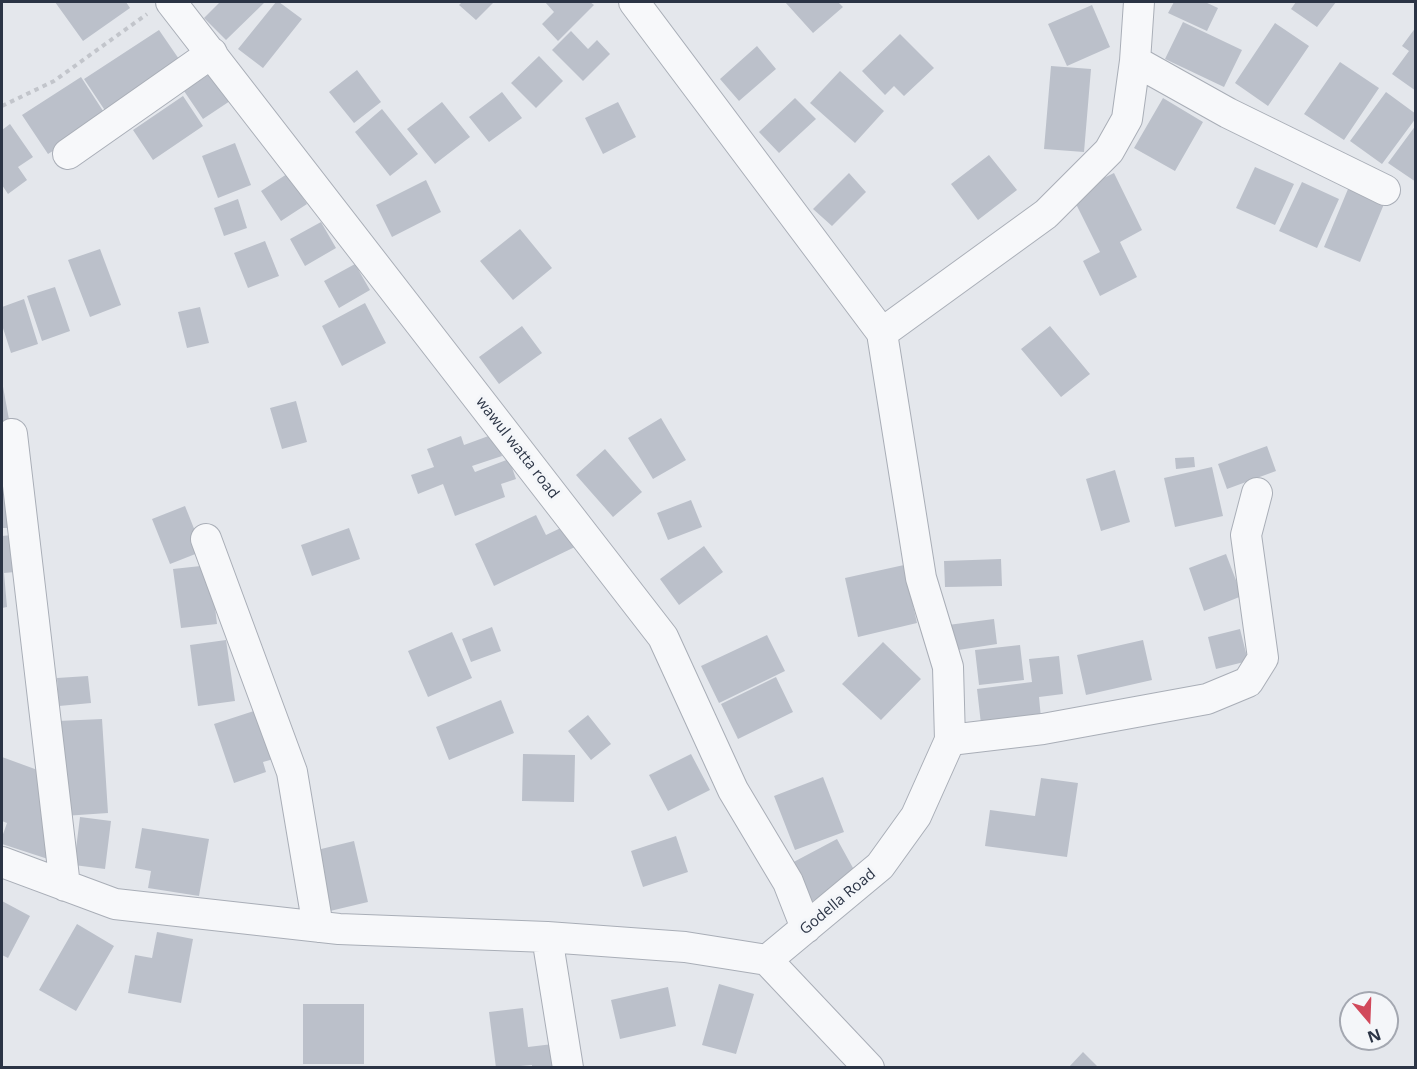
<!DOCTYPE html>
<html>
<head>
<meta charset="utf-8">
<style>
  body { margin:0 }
  #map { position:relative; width:1417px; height:1069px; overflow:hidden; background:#e4e7ec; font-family:"Open Sans",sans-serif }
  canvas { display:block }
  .frame { position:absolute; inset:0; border:3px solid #2b3445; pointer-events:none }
  .north { position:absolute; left:1339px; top:991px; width:60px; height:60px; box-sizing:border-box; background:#f4f6f9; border:2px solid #a4a8b1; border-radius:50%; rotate:161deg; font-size:16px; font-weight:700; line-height:24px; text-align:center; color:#2b3445 }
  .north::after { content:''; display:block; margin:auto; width:21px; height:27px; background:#d1495b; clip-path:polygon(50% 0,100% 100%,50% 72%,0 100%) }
</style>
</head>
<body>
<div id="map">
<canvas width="1417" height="1069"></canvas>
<div class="frame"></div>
<div class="north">N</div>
</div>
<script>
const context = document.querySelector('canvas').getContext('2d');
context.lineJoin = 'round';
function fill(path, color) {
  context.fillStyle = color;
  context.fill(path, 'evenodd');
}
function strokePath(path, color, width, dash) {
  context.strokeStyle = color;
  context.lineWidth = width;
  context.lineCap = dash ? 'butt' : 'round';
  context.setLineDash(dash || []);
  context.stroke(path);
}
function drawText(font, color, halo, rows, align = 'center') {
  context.font = font + ' "Open Sans",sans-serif';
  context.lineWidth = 6;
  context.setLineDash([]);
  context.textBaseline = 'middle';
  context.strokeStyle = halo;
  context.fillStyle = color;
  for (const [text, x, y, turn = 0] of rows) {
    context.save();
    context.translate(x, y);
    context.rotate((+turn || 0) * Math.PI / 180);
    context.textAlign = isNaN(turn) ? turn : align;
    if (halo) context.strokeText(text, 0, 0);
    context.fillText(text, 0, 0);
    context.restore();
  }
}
const building = new Path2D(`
  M55 2H126L130 8 83 41Z
  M220 2H265L226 40 204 18Z
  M276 2H279L302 19 263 68 238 49Z
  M462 2H494L476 20 459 5Z
  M545 2H590L594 5 558 41 542 24 554 12Z
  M785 2H838L843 7 813 33Z
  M1174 2H1205L1218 8 1207 31 1168 13Z
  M1296 2H1336L1317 27 1291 9Z
  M1092 5 1110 47 1067 66 1048 24Z
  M1183 22 1242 50 1224 87 1165 59Z
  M1275 23 1309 46 1268 106 1235 83Z
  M1416 27V91L1392 74 1409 51 1402 46Z
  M159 30 181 62 106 112 84 79Z
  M571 31 588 49 597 40 610 54 583 81 552 50Z
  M900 34 934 68 904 96 894 86 885 95 862 71Z
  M757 46 776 69 739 101 720 79Z
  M539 56 563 81 536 108 511 83Z
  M1340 62 1379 88 1344 140 1304 114Z
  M1051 66 1091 69 1084 152 1044 149Z
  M357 70 381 102 354 123 329 92Z
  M214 71 233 99 203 119 184 91Z
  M840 71 884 111 855 143 810 103Z
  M81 77 107 117 48 154 22 115Z
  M502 92 522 118 489 142 469 117Z
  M1386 92 1416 114V118L1382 164 1350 141Z
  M183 96 203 126 153 160 133 130Z
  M795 98 816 119 779 153 759 132Z
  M1163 98 1203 122 1175 171 1134 148Z
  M442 102 470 137 435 164 407 129Z
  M618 102 636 137 603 154 585 118Z
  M382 109 418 154 390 176 355 132Z
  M10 124 33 157 18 167 27 180 8 194 2 185V130Z
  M1416 125V182L1388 163Z
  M235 143 251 185 218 198 202 156Z
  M989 155 1017 190 978 220 951 184Z
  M1255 167 1294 184 1275 225 1236 208Z
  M849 173 866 192 832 226 813 209Z
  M1114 173 1142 230 1120 242 1137 277 1100 296 1083 261 1100 252 1071 194Z
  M287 174 307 204 281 221 261 191Z
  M426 180 441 212 392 237 376 205Z
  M1302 182 1339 199 1317 248 1279 231Z
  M1348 189 1384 204 1360 262 1324 247Z
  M238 199 247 228 224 236 214 208Z
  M321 222 336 248 305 266 290 239Z
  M520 229 552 268 513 300 480 261Z
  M265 241 279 276 248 288 234 253Z
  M100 249 121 305 90 317 68 260Z
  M355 264 370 290 339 308 324 281Z
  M55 287 70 331 42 341 27 296Z
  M24 299 38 344 11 353 2 325V307Z
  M365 303 386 343 342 366 322 326Z
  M200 307 209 343 187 348 178 312Z
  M522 326 542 353 499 384 479 357Z
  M1050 326 1090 374 1061 397 1021 349Z
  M2 381 10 425 2 427Z
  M296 401 307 442 282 449 270 408Z
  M661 418 686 460 653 479 628 438Z
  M494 434 502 456 472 466 475 472 509 459 516 479 501 484 505 497 455 516 443 484 418 494 411 475 434 467 427 449 461 436 464 445Z
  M1267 446 1276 471 1227 489 1218 464Z
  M605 449 642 492 613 517 576 475Z
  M1194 457 1195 467 1176 469 1175 458Z
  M1212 467 1223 516 1175 527 1164 478Z
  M1115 470 1130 522 1101 531 1086 479Z
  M10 490 8 528H2V491Z
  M691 500 702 527 668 540 657 513Z
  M185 506 203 551 170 564 152 519Z
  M536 515 546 535 569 524 579 545 494 586 475 544Z
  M349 528 360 559 312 576 301 545Z
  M12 535 15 572 4 573 7 607 2 608V536Z
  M704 546 723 572 679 605 660 579Z
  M1226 554 1242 596 1204 611 1189 568Z
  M1001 559 1002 586 945 587 944 561Z
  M210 565 217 624 181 628 173 569Z
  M904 565 917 623 858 637 845 578Z
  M994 619 997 644 952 651 948 625Z
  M492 627 501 651 471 662 462 639Z
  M1240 629 1248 661 1216 669 1208 637Z
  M452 632 472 678 428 697 408 651Z
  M767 635 785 671 719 703 701 666Z
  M226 640 235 701 198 706 190 645Z
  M1143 640 1152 680 1086 695 1077 655Z
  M883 642 921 679 881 720 842 684Z
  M1020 645 1024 680 979 685 975 650Z
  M1059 656 1063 694 1039 697 1041 718 981 724 977 689 1032 682 1029 659Z
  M88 676 91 703 59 706 57 678Z
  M776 677 793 712 738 739 721 704Z
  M501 700 514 733 449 760 436 727Z
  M260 709 277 758 263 762 266 772 234 783 214 724Z
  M588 715 611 744 591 760 568 731Z
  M102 719 108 813 64 816 58 721Z
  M523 754 575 755 574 802 522 801Z
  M691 754 710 790 668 811 649 775Z
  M2 757 43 772 51 860 2 844V837L7 823 2 821Z
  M823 777 844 832 795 850 774 796Z
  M1041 778 1078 783 1067 857 985 846 990 810 1035 816Z
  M80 817 111 821 105 869 74 865Z
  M142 828 209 839 199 896 148 888 151 871 135 868Z
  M676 836 688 872 643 887 631 851Z
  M837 839 858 877 809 903 788 865Z
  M354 841 368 902 330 911 317 850Z
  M2 901 30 916 8 958 2 955Z
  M77 924 114 946 76 1011 39 990Z
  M157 932 193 939 181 1003 128 993 135 955 152 958Z
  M719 984 754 994 736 1054 702 1045Z
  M668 987 676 1026 620 1039 611 1000Z
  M303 1004H364V1064H303Z
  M523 1008 528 1047 553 1044 557 1068H532V1065L496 1068 489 1012Z
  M1083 1052 1099 1068H1068Z`);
const path = new Path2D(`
  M2 106 54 81 147 14`);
const street = new Path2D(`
  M171 2 663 637 733 790 788 882 806 928
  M634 2 882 333
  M1135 61 1228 113 1385 190
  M68 154 212 53
  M12 434 65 886
  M206 539 292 772 318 927
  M950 740 1043 729 1207 699 1248 682 1263 658 1246 535 1257 493
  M2 862 115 904 339 929 547 937 685 947 767 960 869 1068
  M547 937 568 1068
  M767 960 880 866 916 816 950 740 948 667 921 578 882 333 1046 214 1109 151 1127 119 1135 61 1139 2`);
const streetNames = [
  ["wawul watta road",517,448,52],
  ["Godella Road",838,902,-40]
];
fill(building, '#bbc0ca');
strokePath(street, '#a9aeb7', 32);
strokePath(path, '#c2c5cb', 4, [4.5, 4.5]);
strokePath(street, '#f7f8fa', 30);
drawText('15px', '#2b3445', '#f4f6f9', streetNames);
</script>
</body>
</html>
